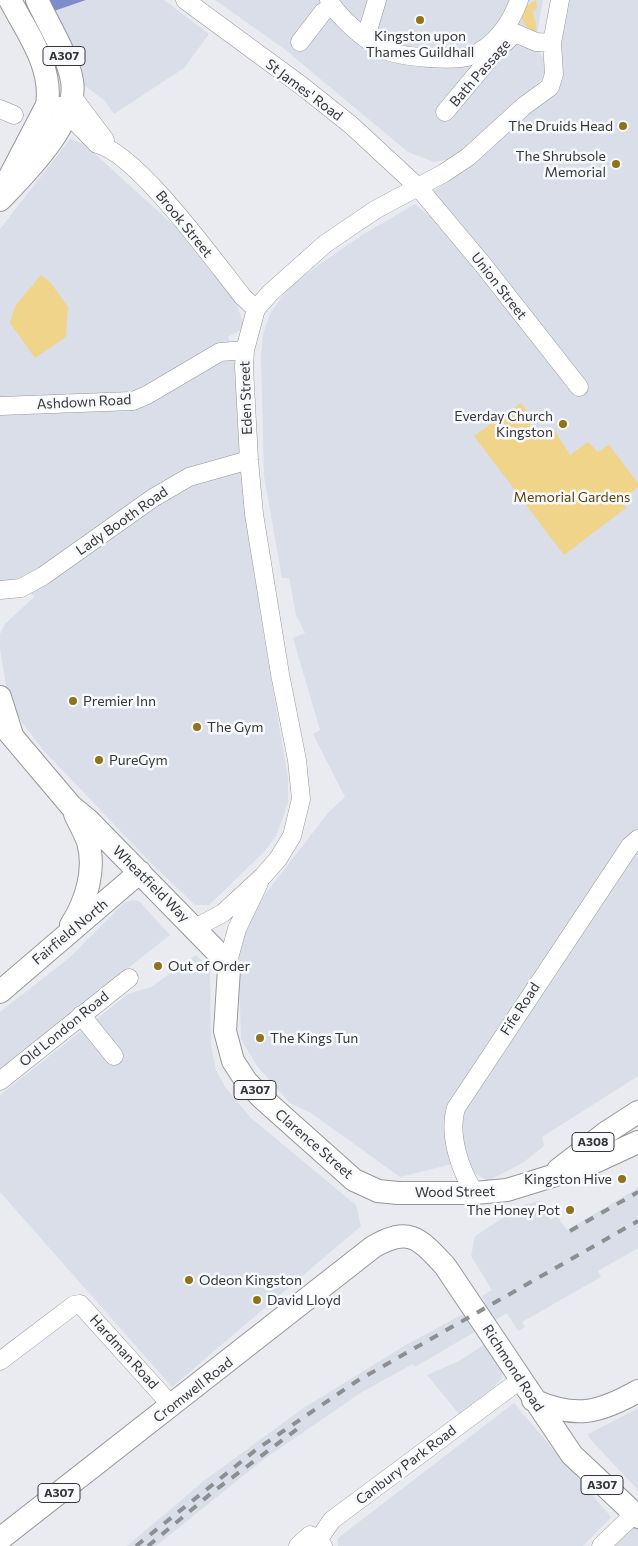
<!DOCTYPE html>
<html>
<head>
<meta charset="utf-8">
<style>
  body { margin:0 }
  canvas { display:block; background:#eaebf0 }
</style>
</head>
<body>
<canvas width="638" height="1546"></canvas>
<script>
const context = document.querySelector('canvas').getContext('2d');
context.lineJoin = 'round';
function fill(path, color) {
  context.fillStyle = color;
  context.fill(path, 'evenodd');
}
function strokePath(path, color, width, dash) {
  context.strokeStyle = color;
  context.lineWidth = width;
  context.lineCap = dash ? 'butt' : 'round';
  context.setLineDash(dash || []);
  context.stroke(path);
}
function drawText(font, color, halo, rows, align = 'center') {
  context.font = font + ' Commissioner,sans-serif';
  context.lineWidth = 5;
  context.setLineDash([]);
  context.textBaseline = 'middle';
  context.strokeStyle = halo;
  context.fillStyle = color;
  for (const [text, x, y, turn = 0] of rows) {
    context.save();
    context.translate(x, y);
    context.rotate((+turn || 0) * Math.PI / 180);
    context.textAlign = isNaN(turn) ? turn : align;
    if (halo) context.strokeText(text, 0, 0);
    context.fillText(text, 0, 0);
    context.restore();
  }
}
const built = new Path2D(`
  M86 0H164L209 34 184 68 114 114 105 101 80 82 54 11Z
  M215 0H543L535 46 543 58 546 69 544 77 482 135 451 159 434 162 408 152 283 48Z
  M566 0H638V1076L542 1137 544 1146 524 1162 488 1181 475 1173 468 1160 400 1177 311 1113 290 1103 257 1066 241 1039 238 942 252 911 328 813 345 797 313 734 320 730 293 638 305 633 296 615 289 578H282L264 476 261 357 263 334 270 314 283 295 296 281 362 235 415 204 430 216 441 207 434 196V191L488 152 510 129 511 125 558 90 562 75 560 45Z
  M70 139 84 144 183 234 230 288 245 327 228 337 236 362 244 496 261 620 288 778V803L276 836 264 852 209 905H195L148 860 44 751 23 724 8 697 0 650V634L5 624 34 597 20 577 6 585 0 584V229Z
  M132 900 139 901 170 935 0 1069V1012L69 958 124 903Z
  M196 955 210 969 211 1045 216 1070 226 1088 251 1118 356 1205 361 1226 172 1387 0 1192V1095L128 994 151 987Z
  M638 1188V1248L598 1271 601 1277 522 1322 525 1327 518 1331 507 1313 415 1367 413 1364 362 1392 264 1459 156 1546H127L205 1480 302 1409 404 1346 485 1302 482 1296 492 1290 471 1256 475 1236 523 1205 539 1201 551 1220 557 1216 567 1230Z
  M485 1344 501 1369 502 1378 495 1386 459 1414 427 1375 459 1361Z
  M514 1403 611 1517 583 1546H338V1538Z
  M637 1409 638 1410V1490L590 1439 588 1434Z
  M633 1522 638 1527V1546H608Z`);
const green = new Path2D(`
  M536 0 537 8 533 11C533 18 537 22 536 30L533 31 525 25 521 17 523 8Z
  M41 275 51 283 68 307 66 337 35 358 10 323 15 306Z
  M521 403 532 418 528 421 538 438 553 428 570 455 588 442 598 452 609 445 638 483V487L621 500 626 508 564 555 474 436Z`);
const water = new Path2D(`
  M50 0H86L54 11Z`);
const minor = new Path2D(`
  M185 0 302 86 351 125 418 187 484 266 579 387
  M329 0C337 16 366 41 382 49 399 57 453 62 470 56 495 47 511 23 519 0
  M366 37 377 0
  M300 42 323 12 332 7
  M72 96 105 140
  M60 106 97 144C137 153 215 262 243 297L256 309
  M0 109 14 115
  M445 112 496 51 515 33 536 42 552 43
  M0 406 133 401 147 395 220 352 245 350
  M0 590 21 588 43 576 153 498 189 477 249 460
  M195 928 223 913 263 876 278 859 292 836 301 799 297 760 280 674 254 514 249 460 244 367 245 350 256 309 270 293 325 244 375 210 444 173 468 157 524 106 550 87 554 74 552 43 560 0
  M227 965 237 929 259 883
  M81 1015 114 1056
  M0 1081 129 978
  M475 1193C460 1171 448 1134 456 1108L630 846 638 839
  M0 1361 74 1305 80 1304 172 1406
  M318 1540 332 1520 520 1380
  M298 1546 310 1535 315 1537 323 1546
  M601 1546 634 1514`);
const major = new Path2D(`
  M9 178 47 105C53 66 27 33 10 0
  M0 200C25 174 79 121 72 81 67 53 49 26 37 0
  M0 697 12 735
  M0 722 71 806 88 820 223 958 229 969 225 1031 233 1061 246 1081 261 1097 354 1180 365 1185 378 1191 398 1193H475L507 1190 588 1165 638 1142
  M71 925C86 902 96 870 88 842 85 833 79 823 75 814
  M0 992 140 872
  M558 1170 607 1132 638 1112
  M533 1400C576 1419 599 1413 638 1391
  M0 1539 373 1247C409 1226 419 1238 445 1266L572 1455 638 1517`);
const rail = new Path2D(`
  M570 1231 638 1192
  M136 1546 257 1449 357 1381 638 1221
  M148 1546 214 1491 300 1427`);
const markers = [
  [420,20,5,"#8f7318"],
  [623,126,5,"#8f7318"],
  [616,164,5,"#8f7318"],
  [563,424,5,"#8f7318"],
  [73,701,5,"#8f7318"],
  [197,727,5,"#8f7318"],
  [99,760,5,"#8f7318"],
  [158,966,5,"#8f7318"],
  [260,1038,5,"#8f7318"],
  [622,1179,5,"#8f7318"],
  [570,1210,5,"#8f7318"],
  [189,1280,5,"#8f7318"],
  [257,1300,5,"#8f7318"]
];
const shields = [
  [64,56,42],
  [255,1090,42],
  [593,1142,42],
  [602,1485,42],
  [59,1493,42]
];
const shieldNames = [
  ["A307",64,56],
  ["A307",255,1090],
  ["A308",593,1142],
  ["A307",602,1485],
  ["A307",59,1493]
];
const poiNames = [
  ["Kingston upon",420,36,"center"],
  ["Thames Guildhall",420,52,"center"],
  ["The Druids Head",613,126,"right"],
  ["The Shrubsole",606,156,"right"],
  ["Memorial",606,172,"right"],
  ["Everday Church",553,416,"right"],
  ["Kingston",553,432,"right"],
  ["Premier Inn",83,701],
  ["The Gym",207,727],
  ["PureGym",109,760],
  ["Out of Order",168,966],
  ["The Kings Tun",270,1038],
  ["Kingston Hive",612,1179,"right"],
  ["The Honey Pot",560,1210,"right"],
  ["Odeon Kingston",199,1280],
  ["David Lloyd",267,1300]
];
const streetNames = [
  ["Bath Passage",480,73,-49],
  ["St James' Road",304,90,37],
  ["Brook Street",184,224,51],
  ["Union Street",499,286,52],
  ["Eden Street",246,398,-92],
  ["Ashdown Road",84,402,-3],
  ["Lady Booth Road",122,521,-35],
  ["Wheatfield Way",151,884,45],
  ["Fairfield North",70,932,-40],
  ["Fife Road",520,1009,-57],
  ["Old London Road",64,1029,-39],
  ["Clarence Street",314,1144,41],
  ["Wood Street",455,1192,-1],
  ["Hardman Road",124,1352,48],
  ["Richmond Road",513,1368,57],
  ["Cromwell Road",193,1390,-38],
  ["Canbury Park Road",406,1465,-37]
];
const parkNames = [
  ["Memorial Gardens",572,497]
];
fill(built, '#dadee8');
fill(green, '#f0d48a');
fill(water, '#7b8dce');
strokePath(minor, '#96979b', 19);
strokePath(major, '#96979b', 24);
strokePath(minor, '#fff', 18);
strokePath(major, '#fff', 22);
strokePath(rail, '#8d8e91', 4, [9, 9]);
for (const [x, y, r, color] of markers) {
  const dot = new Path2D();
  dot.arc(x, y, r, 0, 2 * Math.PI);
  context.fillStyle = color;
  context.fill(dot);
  strokePath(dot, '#f7f9fd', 2);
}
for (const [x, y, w] of shields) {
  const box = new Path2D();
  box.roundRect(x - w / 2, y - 9.5, w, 19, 4);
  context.fillStyle = '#f7f9fd';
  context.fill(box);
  strokePath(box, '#363638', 1);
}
drawText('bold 12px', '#363638', null, shieldNames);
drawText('14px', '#363638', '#f7f9fd', poiNames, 'left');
drawText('14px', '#363638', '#f7f9fd', streetNames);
drawText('14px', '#584609', '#f7f9fd', parkNames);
</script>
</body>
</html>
